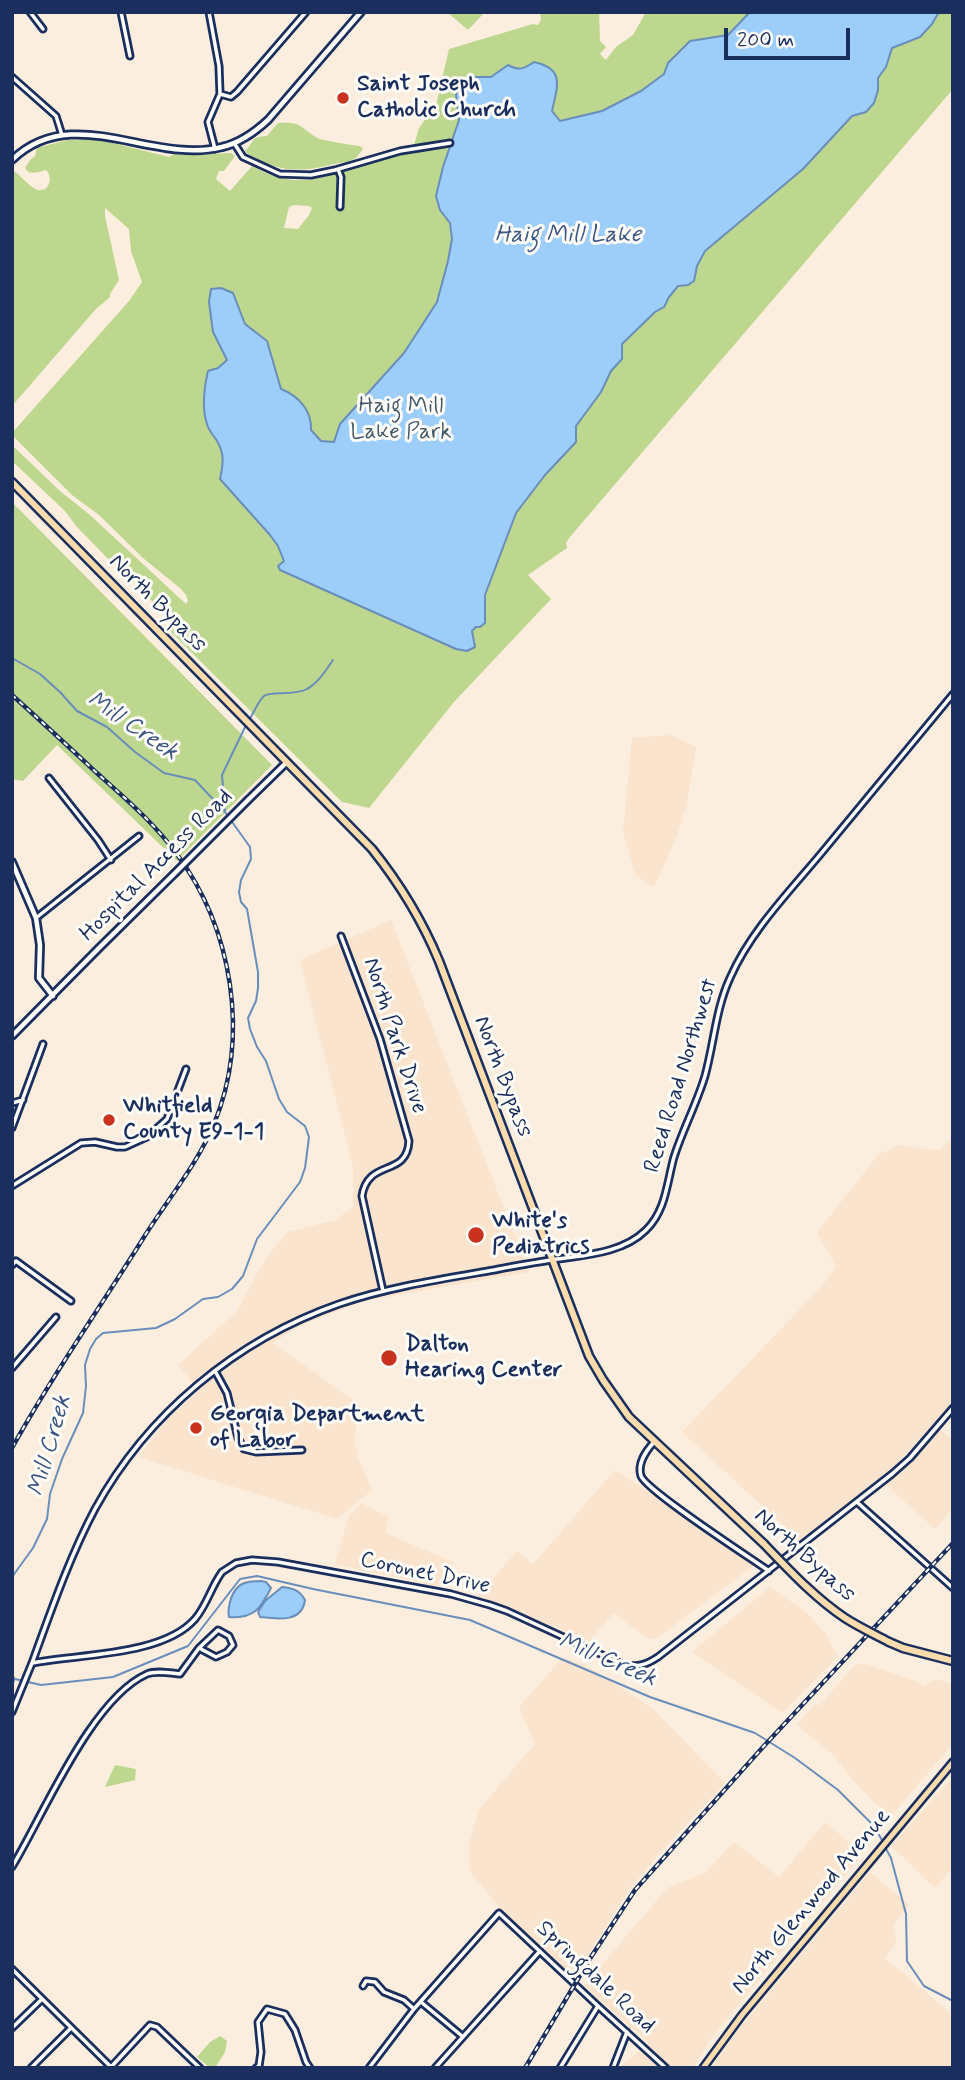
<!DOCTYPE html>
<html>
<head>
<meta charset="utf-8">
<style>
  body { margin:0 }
  #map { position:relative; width:965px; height:2080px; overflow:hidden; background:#fbeede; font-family:Mynerve,sans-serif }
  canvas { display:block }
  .frame { position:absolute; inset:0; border:14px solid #1b2f5e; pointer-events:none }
  .scale { position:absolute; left:724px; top:28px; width:126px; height:32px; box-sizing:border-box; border:4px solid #1b2f5e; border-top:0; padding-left:9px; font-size:21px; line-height:24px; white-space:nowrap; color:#1b2f5e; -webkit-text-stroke:5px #fdfcf7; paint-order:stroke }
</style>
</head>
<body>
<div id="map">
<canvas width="965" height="2080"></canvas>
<div class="frame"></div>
<div class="scale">200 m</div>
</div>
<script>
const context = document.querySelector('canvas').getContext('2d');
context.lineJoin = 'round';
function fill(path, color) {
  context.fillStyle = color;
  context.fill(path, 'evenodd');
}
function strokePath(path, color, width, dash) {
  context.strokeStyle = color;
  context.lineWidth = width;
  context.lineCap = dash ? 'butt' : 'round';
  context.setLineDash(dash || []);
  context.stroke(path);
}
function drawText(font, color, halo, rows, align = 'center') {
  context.font = font + ' Mynerve,sans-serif';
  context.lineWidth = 6;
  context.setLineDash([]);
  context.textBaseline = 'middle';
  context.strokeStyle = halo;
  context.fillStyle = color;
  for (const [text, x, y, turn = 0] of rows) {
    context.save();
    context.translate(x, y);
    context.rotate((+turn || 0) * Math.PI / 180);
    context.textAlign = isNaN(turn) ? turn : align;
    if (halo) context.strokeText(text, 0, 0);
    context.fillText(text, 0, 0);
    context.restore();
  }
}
const built = new Path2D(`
  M670 735 696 747 687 804 676 838 654 888 635 874 623 833 632 738Z
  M391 920 529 1272 363 1301 297 1327 273 1343 360 1405 354 1440 358 1457 372 1490 337 1519 139 1457 168 1418 199 1391 178 1365 237 1311 265 1259 288 1232 335 1220 353 1207V1167L300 960Z
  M953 1135V1402L892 1469 801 1542 682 1432 822 1286 836 1267 817 1232 879 1154 900 1145 940 1151Z
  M940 1429 953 1440V1509L935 1529 885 1484 911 1462Z
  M615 1470 680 1512 753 1566 656 1639 647 1638 614 1613 589 1641 478 1596 517 1551 533 1564Z
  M361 1503 389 1517 385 1533 453 1562 437 1586 335 1564 348 1518Z
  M770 1587 806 1612 826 1634 838 1657 782 1713 692 1652Z
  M562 1658 584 1664 652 1708 725 1783 658 1855 628 1891 574 1978 502 1910 470 1872 469 1844 479 1809 535 1744 519 1707Z
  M863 1663 916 1681 924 1687 931 1681 940 1680 953 1685V1744L891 1816 874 1802 850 1777 834 1756 797 1725 815 1704 819 1706 853 1667Z
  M953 1777V1867L935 1888 891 1846Z
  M825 1822 863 1854 712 2037 693 2068H626L624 2064 649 2043 584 1986 667 1888 705 1873 734 1842 779 1877Z
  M870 1872 909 1905 893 1926 897 1942 885 1958 953 2015V2068H711L732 2037Z`);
const green = new Path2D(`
  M447 12H485L468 30Z
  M540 12H599L600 41 606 47 600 54 606 60 616 47 633 35 646 12H953V89L569 538 566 543 567 548 528 575 551 599 454 702 369 808 342 802 167 628 171 622 136 584 122 573 77 527 65 511 12 461V445L60 491 90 515 186 604 188 601 186 595 181 589 143 558 99 515 72 495 13 436 12 433 129 301 142 282 131 251 129 229 105 208V216L119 280 110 294V297L95 310 12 406V174L14 171C21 176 31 188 38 190 50 192 53 177 46 170 39 172 29 176 25 168L30 160 35 156 37 148 67 140H94L105 141 169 157 174 154 191 155 231 153 235 156 224 171H219L216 179 230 191 252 166C280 182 303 184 334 174V171L380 156V153L414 145 419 128 436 105 449 49 533 24 538 25 541 20ZM294 205 309 206 312 208 309 215 298 229 284 228 289 207Z
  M278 123C304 121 300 129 320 139 323 140 355 146 360 146L363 149C360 152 359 155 356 158 351 162 340 163 334 164 300 173 278 172 248 154L245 151C256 141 249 137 267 136Z
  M12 502 272 765 177 861 57 745 23 781 12 779Z
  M115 1765 136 1769 135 1780 105 1787Z
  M220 2036 227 2041 225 2052 215 2068H210L197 2057 210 2042Z`);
const water = new Path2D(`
  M750 12H939L932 24 920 37 892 48 886 67 878 78V90L874 103 866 112 852 116 803 169 705 251 697 266 694 281 688 285 678 286 669 297 664 307 655 312 622 344V359L611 371 601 392 576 426V442L545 475 516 513 485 595V623L480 627H476L472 631 475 647 467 651 456 649 280 570 278 566 284 561 278 546 270 535 220 479C223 465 225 454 217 441 214 436 210 432 208 427 201 409 204 388 208 371L218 368 227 360 213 332 209 302 211 289 221 288 233 293 245 324 267 341 281 389C299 396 312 411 311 430L321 441 334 442 340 424 404 353 437 302 448 261 452 239 450 223 440 210 436 196 443 167 459 120 456 95 460 82 468 77H491L508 65C519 71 524 69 534 62 566 69 557 87 552 111L560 121 602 111 641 91 664 74 668 63 690 41 728 35Z
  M261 1581 266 1582 271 1588C261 1608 254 1619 229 1617 227 1607 232 1589 242 1584 248 1581 255 1581 261 1581Z
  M282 1587C292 1588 300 1590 305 1600 302 1623 278 1619 260 1617L258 1612 265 1601Z`);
const stream = new Path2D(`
  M12 658 40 674 60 692 77 711 107 727 135 752 164 773 195 780 225 812 250 847 251 859 241 880 239 892 241 902 247 909 258 972V988L256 1001 248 1018 250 1029 257 1047 266 1061 279 1099 287 1112 305 1126 309 1137 305 1168 300 1182 257 1239 243 1276 232 1289 218 1297 203 1299 175 1319 156 1328 103 1333 96 1339 90 1349 85 1365 86 1386 83 1413 62 1459 50 1494 47 1519 33 1548 12 1577
  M249 720C254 713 258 701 264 696 270 691 295 696 307 689 318 683 326 670 333 660
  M225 811 222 775 246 725
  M12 1675 15 1679 41 1685 113 1677 188 1646 240 1579 257 1576 313 1589 470 1620 650 1697 755 1733 795 1758 838 1790 874 1826 883 1842
  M12 1686 14 1680
  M885 1847 891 1858 906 1914 907 1961 924 1986 953 2001`);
const street = new Path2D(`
  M30 12 43 29
  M121 12 130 56
  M209 12 219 66 220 94 208 122 215 149
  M12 77 56 116 62 135
  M220 94 231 97 237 92 306 12
  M234 143 243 157 280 174 311 175 335 170 400 151 450 143
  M338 169 341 177 340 207
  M49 778 98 840 111 860
  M36 918 139 836
  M341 936 380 1039 409 1141C407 1178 368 1158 362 1196L383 1291
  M12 1103 23 1100
  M12 1128 43 1044
  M12 1186 81 1143 95 1142 117 1147H125L147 1137 167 1119 186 1069
  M12 1265 16 1261 71 1301
  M12 1368 56 1317
  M215 1371 227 1393 238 1438 244 1449 256 1452 302 1450
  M654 1442C646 1451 637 1463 641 1476 647 1491 749 1557 769 1571
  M858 1503 953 1588
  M32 1663C51 1611 69 1558 95 1509 147 1414 236 1340 339 1304 389 1287 442 1279 494 1270 513 1266 532 1263 551 1260 583 1255 622 1254 646 1230 666 1211 667 1182 674 1157 683 1129 697 1103 705 1076 714 1043 716 1008 730 978 751 930 791 890 824 850 867 798 910 746 953 694
  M12 1712 32 1663C78 1654 163 1656 195 1619 207 1605 211 1587 222 1572L236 1563 252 1560 278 1562 451 1594 490 1605 507 1611 622 1664C637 1668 646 1665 658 1657L892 1474 910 1458 953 1408
  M12 1867C44 1814 91 1699 147 1674 156 1670 170 1673 180 1674L199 1648 218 1630 229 1636 233 1645 227 1652 216 1657 199 1648
  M12 1969 111 2067
  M363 1986 366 1981 375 1982 384 1992 404 2000 414 2009
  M421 2002 462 2036
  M12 2028 41 2000
  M112 2066 150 2025 157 2027 200 2068
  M31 2068 71 2028
  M256 2068 259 2066 261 2052 258 2022 267 2009 285 2014 295 2030 306 2062 310 2068
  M369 2068 414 2009 499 1913 598 2006 666 2068
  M435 2068 540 1951
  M560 2068 598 2006
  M613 2068 627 2032`);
const secondary = new Path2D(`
  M12 160C73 101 152 165 222 147 240 143 255 132 268 120L361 12
  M248 800 287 762
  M12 862 36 918 40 945 39 978 53 996
  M12 1036 99 948 174 874`);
const primary = new Path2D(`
  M703 2068 742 2015 953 1762`);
const highway = new Path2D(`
  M12 482 372 849C400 884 422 920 439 961L589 1356 603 1380 629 1417 764 1544
  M889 1642 903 1648 953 1661`);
const rail = new Path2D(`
  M12 695C41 721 70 748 98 774 126 799 154 823 176 853 233 929 250 1037 214 1124 197 1165 167 1200 144 1237 100 1308 52 1375 12 1448
  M525 2068 591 1957 635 1890 763 1747 953 1543`);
const secondaryBridge = new Path2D(`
  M174 874 248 800`);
const highwayBridge = new Path2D(`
  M764 1544C789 1570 815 1598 845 1618 859 1627 874 1634 889 1642`);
const markers = [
  [343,98,7,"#c8321e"],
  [109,1120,7,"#c8321e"],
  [476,1235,9,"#c8321e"],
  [389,1358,9,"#c8321e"],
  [196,1428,7,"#c8321e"]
];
const poiNames = [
  ["Saint Joseph",357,85],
  ["Catholic Church",357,111],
  ["Whitfield",123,1107],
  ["County E9-1-1",123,1133],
  ["White's",492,1222],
  ["Pediatrics",492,1248],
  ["Dalton",405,1345],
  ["Hearing Center",405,1371],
  ["Georgia Department",210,1415],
  ["of Labor",210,1441]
];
const parkNames = [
  ["Haig Mill",401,407],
  ["Lake Park",401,433]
];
const streetNames = [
  ["North Bypass",157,604,45],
  ["Hospital Access Road",157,866,-45],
  ["North Park Drive",394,1036,72],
  ["Reed Road Northwest",682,1076,-73],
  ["North Bypass",502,1077,69],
  ["North Bypass",804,1556,42],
  ["Coronet Drive",425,1574,12],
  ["North Glenwood Avenue",812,1902,-50],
  ["Springdale Road",595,1978,43]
];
const waterNames = [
  ["Haig Mill Lake",568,236],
  ["Mill Creek",132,727,34],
  ["Mill Creek",51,1446,-74],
  ["Mill Creek",607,1661,23]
];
fill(built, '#fae4cd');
fill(green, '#bdd78e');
fill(water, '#9dcdf9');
strokePath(water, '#698ebb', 2);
strokePath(stream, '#698ebb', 2);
strokePath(street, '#1b2f5e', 9);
strokePath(secondary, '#1b2f5e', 10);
strokePath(primary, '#1b2f5e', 10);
strokePath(highway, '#1b2f5e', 11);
strokePath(street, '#fdfcf7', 3.5);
strokePath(secondary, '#fdfcf7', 4.5);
strokePath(primary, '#fcdcac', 5);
strokePath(highway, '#fcdcac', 6);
strokePath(rail, '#1b2f5e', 4.5);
strokePath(rail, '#fdfcf7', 2, [5]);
strokePath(secondaryBridge, '#1b2f5e', 10, []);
strokePath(highwayBridge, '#1b2f5e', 11, []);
strokePath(secondaryBridge, '#fdfcf7', 4.5);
strokePath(highwayBridge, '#fcdcac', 6);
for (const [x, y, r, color] of markers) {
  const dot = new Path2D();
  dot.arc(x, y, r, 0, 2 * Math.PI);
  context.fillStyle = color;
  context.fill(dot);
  strokePath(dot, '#fdfcf7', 2.5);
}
drawText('bold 23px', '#1b2f5e', '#fdfcf7', poiNames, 'left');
drawText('23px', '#44596a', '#fdfcf7', parkNames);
drawText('23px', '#1b2f5e', '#fdfcf7', streetNames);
drawText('italic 24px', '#3c5685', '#fdfcf7', waterNames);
</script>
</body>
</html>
